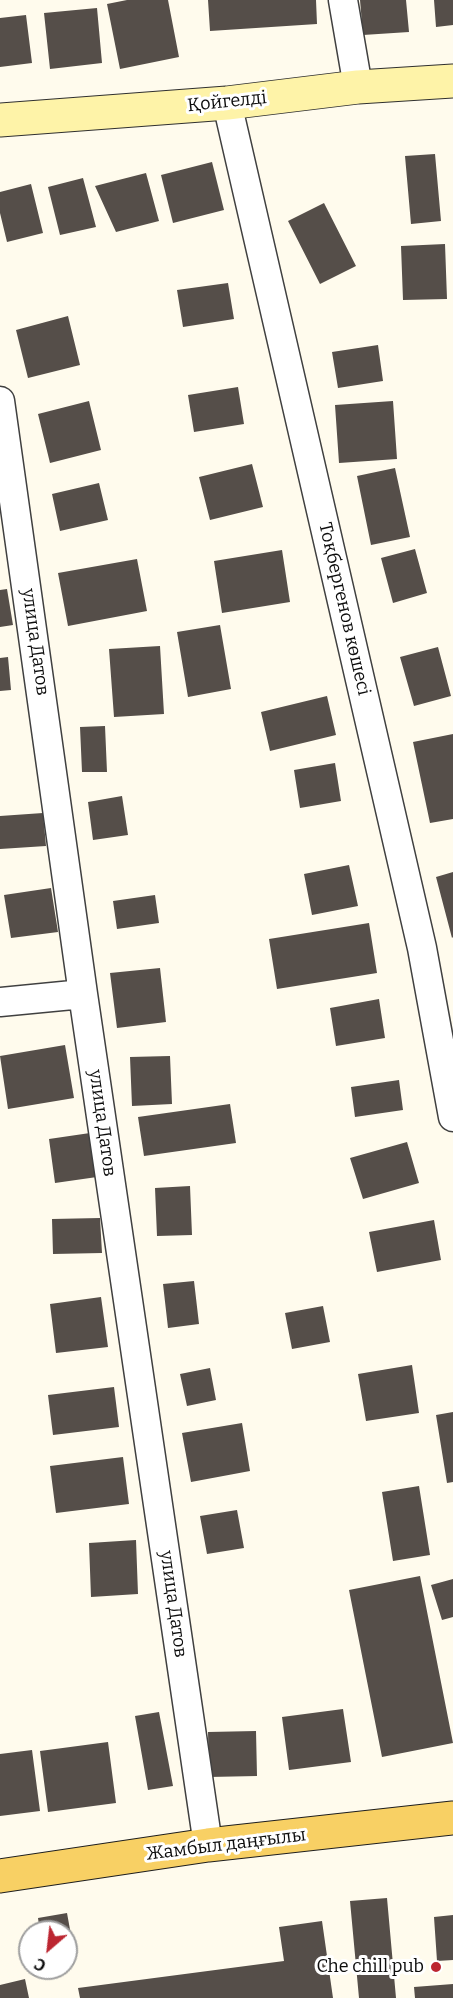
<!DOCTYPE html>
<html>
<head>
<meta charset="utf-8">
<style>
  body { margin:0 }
  #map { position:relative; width:453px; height:1998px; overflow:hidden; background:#fffbed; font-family:Bitter,serif }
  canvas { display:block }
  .north { position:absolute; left:18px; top:1920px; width:60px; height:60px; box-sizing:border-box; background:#fff; border:2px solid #9e9e9e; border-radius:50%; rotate:208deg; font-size:16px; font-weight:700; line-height:24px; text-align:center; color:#0d0d0d }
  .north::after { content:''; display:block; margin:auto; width:21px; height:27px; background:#bc2631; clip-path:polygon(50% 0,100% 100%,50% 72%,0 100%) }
</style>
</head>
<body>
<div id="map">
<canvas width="453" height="1998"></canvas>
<div class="north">С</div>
</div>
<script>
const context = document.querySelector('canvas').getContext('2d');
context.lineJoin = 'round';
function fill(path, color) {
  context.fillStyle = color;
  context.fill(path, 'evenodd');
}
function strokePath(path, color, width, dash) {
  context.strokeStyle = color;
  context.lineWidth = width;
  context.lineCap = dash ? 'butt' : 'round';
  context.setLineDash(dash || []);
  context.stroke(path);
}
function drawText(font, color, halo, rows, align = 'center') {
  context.font = font + ' Bitter,serif';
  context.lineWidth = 6;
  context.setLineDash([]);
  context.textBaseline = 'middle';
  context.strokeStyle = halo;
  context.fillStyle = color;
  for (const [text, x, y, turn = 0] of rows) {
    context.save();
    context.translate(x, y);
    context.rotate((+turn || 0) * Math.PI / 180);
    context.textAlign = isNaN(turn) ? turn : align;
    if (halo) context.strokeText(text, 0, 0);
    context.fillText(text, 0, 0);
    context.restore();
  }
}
const building = new Path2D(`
  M127 0H168L179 57 120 69 107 4Z
  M208 0H316L317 24 210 31Z
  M360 0H406L409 32 363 35Z
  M434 0H453V25L436 27Z
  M97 8 102 63 50 69 44 13Z
  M26 15 32 63 0 67V18Z
  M435 154 441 221 411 224 405 156Z
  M212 162 224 210 173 223 161 175Z
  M146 173 159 221 116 232 95 186Z
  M83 178 96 227 60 235 48 187Z
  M31 184 43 233 7 242 0 213V192Z
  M324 203 356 266 320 284 288 221Z
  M445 244 447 299 403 300 401 246Z
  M228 283 234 319 183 327 177 290Z
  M68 316 80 365 28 378 16 330Z
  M378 345 383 381 338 388 332 352Z
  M238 387 244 424 194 432 188 395Z
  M89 401 101 450 50 463 38 414Z
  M393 401 397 459 339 463 335 405Z
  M252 464 263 507 210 520 199 477Z
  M395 468 410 537 371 545 357 476Z
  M99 483 108 520 60 531 52 494Z
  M415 549 427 593 393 603 381 558Z
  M282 550 290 602 222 613 214 561Z
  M137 559 147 611 68 626 58 573Z
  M7 589 13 625 0 627V590Z
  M220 625 231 689 188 697 177 632Z
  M160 646 164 714 114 717 109 649Z
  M438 647 451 696 414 706 400 657Z
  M8 657 11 690 0 691V658Z
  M327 696 336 735 270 751 261 712Z
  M105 726 107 772H82L80 727Z
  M453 734V819L430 823 413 742Z
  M335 763 341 801 300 808 294 770Z
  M122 796 128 835 93 840 88 802Z
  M43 813 46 846 0 849V816Z
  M349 865 358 906 312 915 304 874Z
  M453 872V937L452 938 436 877Z
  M51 888 58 932 11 938 4 895Z
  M155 895 159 923 117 929 113 901Z
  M369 923 377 973 277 989 269 939Z
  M160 968 166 1022 117 1028 110 973Z
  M379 999 385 1038 336 1046 330 1008Z
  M65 1045 74 1098 8 1109 0 1056Z
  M170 1056 172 1104 132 1106 130 1057Z
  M399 1080 403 1110 355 1117 351 1087Z
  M230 1104 236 1143 144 1156 138 1117Z
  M90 1133 97 1177 55 1183 49 1139Z
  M407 1142 419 1183 363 1199 350 1158Z
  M190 1186 192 1235 157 1236 155 1188Z
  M100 1218 102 1253 53 1254 52 1219Z
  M434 1220 441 1260 377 1272 369 1232Z
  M194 1281 199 1324 168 1328 163 1284Z
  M101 1297 108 1347 56 1353 50 1304Z
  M323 1306 330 1342 292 1349 285 1313Z
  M412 1365 419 1413 366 1421 358 1374Z
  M210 1368 216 1400 187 1406 180 1374Z
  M114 1387 119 1427 53 1435 48 1395Z
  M453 1412V1482L447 1483 436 1415Z
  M242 1423 250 1471 191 1482 182 1433Z
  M123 1457 129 1504 56 1513 50 1466Z
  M419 1486 430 1555 393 1561 382 1492Z
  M237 1510 244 1548 207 1554 200 1516Z
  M136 1540 138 1594 91 1597 89 1543Z
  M420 1576 453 1743 382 1757 349 1590Z
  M453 1579V1617L442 1620 431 1585Z
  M343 1709 351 1762 289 1770 282 1717Z
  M159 1712 173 1786 148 1790 135 1716Z
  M256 1731 257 1776 209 1777 208 1732Z
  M108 1742 116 1803 48 1812 40 1751Z
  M32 1750 40 1811 0 1816V1754Z
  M387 1898 396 1998H359L350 1901Z
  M67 1913 73 1946 66 1947V1932H40L38 1918Z
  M453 1915V1960L437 1961 434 1917Z
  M322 1921 333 1998H80L78 1988 284 1961 279 1927Z
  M25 1979 29 1998H0V1985Z
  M453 1984V1998H415L414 1987Z`);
const street = new Path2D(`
  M343 0 358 87
  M227 103 422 948 453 1117
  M0 401 83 994 208 1845
  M0 1002 83 994`);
const secondary = new Path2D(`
  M0 120 227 103 358 87 453 81`);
const primary = new Path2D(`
  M0 1876 208 1845 453 1818`);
const markers = [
  [436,1967,6,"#bc2631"]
];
const streetNames = [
  ["Қойгелді",227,102,-6],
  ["Тоқбергенов көшесі",344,609,77],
  ["улица Датов",35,642,82],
  ["улица Датов",102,1123,82],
  ["улица Датов",173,1604,82],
  ["Жамбыл даңғылы",226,1845,-7]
];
const poiNames = [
  ["Che chill pub",424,1967]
];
fill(building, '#554e49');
strokePath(street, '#404040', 31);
strokePath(secondary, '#2f2f2f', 35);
strokePath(primary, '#1e1e1e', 35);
strokePath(street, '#fff', 28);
strokePath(secondary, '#fef3a8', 33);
strokePath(primary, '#f8d064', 33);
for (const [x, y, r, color] of markers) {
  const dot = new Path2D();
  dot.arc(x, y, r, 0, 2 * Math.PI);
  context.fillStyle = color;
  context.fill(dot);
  strokePath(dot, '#fff', 2);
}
drawText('18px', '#0d0d0d', '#fff', streetNames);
drawText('18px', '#0d0d0d', '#fff', poiNames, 'right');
</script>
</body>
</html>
